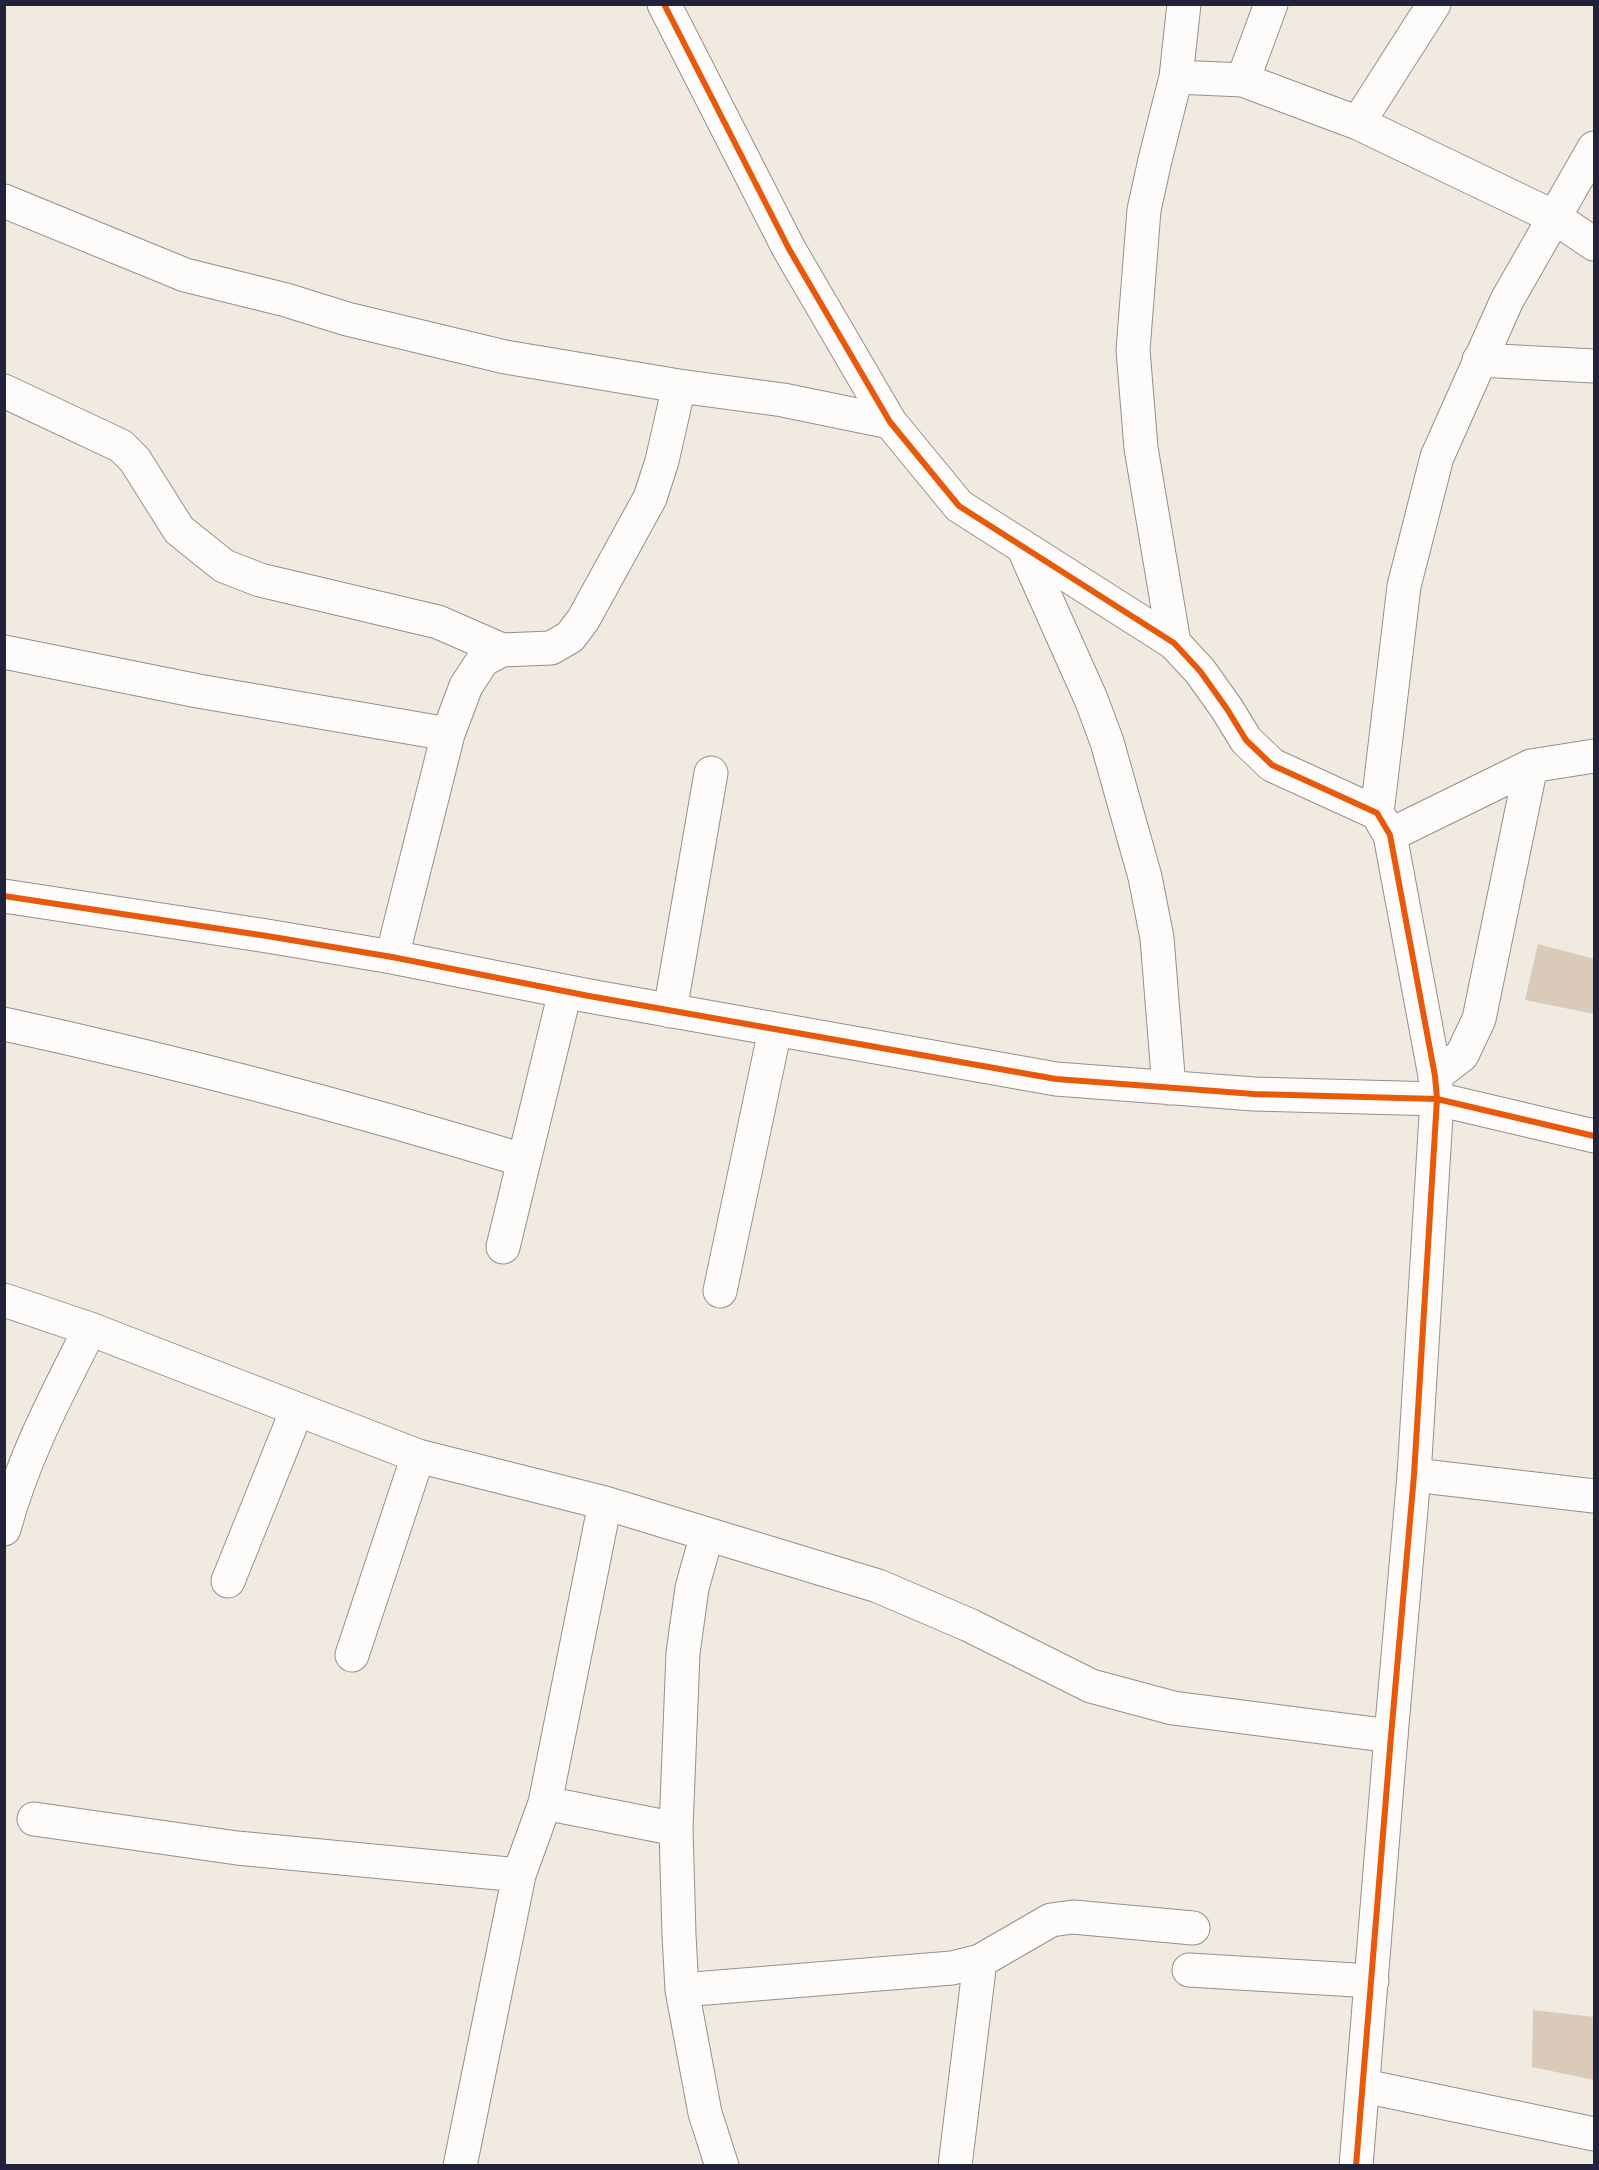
<!DOCTYPE html>
<html>
<head>
<meta charset="utf-8">
<style>
  body { margin:0 }
  #map { position:relative; width:1599px; height:2170px; overflow:hidden; background:#f1eae0; font-family:Caveat,sans-serif }
  canvas { display:block }
  .frame { position:absolute; inset:0; border:6px solid #22223b; pointer-events:none }
</style>
</head>
<body>
<div id="map">
<canvas width="1599" height="2170"></canvas>
<div class="frame"></div>
</div>
<script>
const context = document.querySelector('canvas').getContext('2d');
context.lineJoin = 'round';
function fill(path, color) {
  context.fillStyle = color;
  context.fill(path, 'evenodd');
}
function strokePath(path, color, width, dash) {
  context.strokeStyle = color;
  context.lineWidth = width;
  context.lineCap = dash ? 'butt' : 'round';
  context.setLineDash(dash || []);
  context.stroke(path);
}
const building = new Path2D(`
  M1538 944 1594 959V1014L1525 1000Z
  M1533 2010 1594 2017V2080L1532 2067Z`);
const street = new Path2D(`
  M1176 77 1243 80 1358 123 1554 217 1594 244
  M1243 80 1271 4
  M1358 123 1434 4
  M4 201 185 275 286 300 347 319 505 357 679 386 783 400 890 422
  M1479 360 1594 366
  M4 391 121 446 135 460 179 530 224 566 260 580 438 622 502 650
  M1023 547 1091 699 1107 742 1145 877 1157 938 1169 1088
  M1174 643 1141 448 1133 350 1144 210 1155 160 1176 77 1184 4
  M4 652 198 691 448 734
  M1377 813 1404 586 1437 457 1507 300 1594 148
  M1390 835 1531 766 1594 756
  M4 896 267 936 392 957 589 996 1056 1079 1254 1094 1437 1099 1594 1136
  M392 957 448 734 466 686 483 660 502 650 551 648 570 637 583 620 650 498 662 461 679 386
  M670 1011 711 773
  M4 1024C179 1062 352 1108 523 1160
  M1435 1076 1462 1055 1479 1019 1531 766
  M503 1247 565 992
  M720 1291 775 1030
  M4 1300 90 1329 418 1456 605 1503 878 1586 969 1625 1091 1686 1173 1708 1391 1736
  M1414 1475 1594 1496
  M4 1529C23 1458 57 1394 90 1329
  M707 1534 692 1588 683 1653 676 1829 679 1935 682 1990 705 2113 722 2166
  M228 1581 297 1410
  M352 1655 418 1456
  M545 1803 676 1829
  M34 1819 237 1848 519 1875
  M1189 1970 1372 1981
  M682 1990 952 1968 980 1961 1051 1920 1073 1917 1193 1928
  M1364 2086 1594 2134
  M460 2166 519 1875 545 1803 605 1503
  M955 2166 980 1961`);
const secondary = new Path2D(`
  M664 4 789 249 890 422 959 506 1174 643 1200 671 1227 709 1246 740 1272 765 1377 813 1390 835 1435 1076 1437 1099 1414 1475 1391 1736 1356 2166`);
const cycleway = new Path2D(`
  M664 4 789 249 890 422 959 506 1174 643 1200 671 1227 709 1246 740 1272 765 1377 813 1390 835 1435 1076 1437 1099 1414 1475 1391 1736 1356 2166
  M4 896 267 936 392 957 589 996 1056 1079 1254 1094 1437 1099 1594 1136`);
fill(building, '#d9caba');
strokePath(street, '#94908f', 35);
strokePath(secondary, '#94908f', 35);
strokePath(street, '#fdfcfa', 33);
strokePath(secondary, '#fdfcfa', 33);
strokePath(cycleway, '#e8590c', 6);
</script>
</body>
</html>
